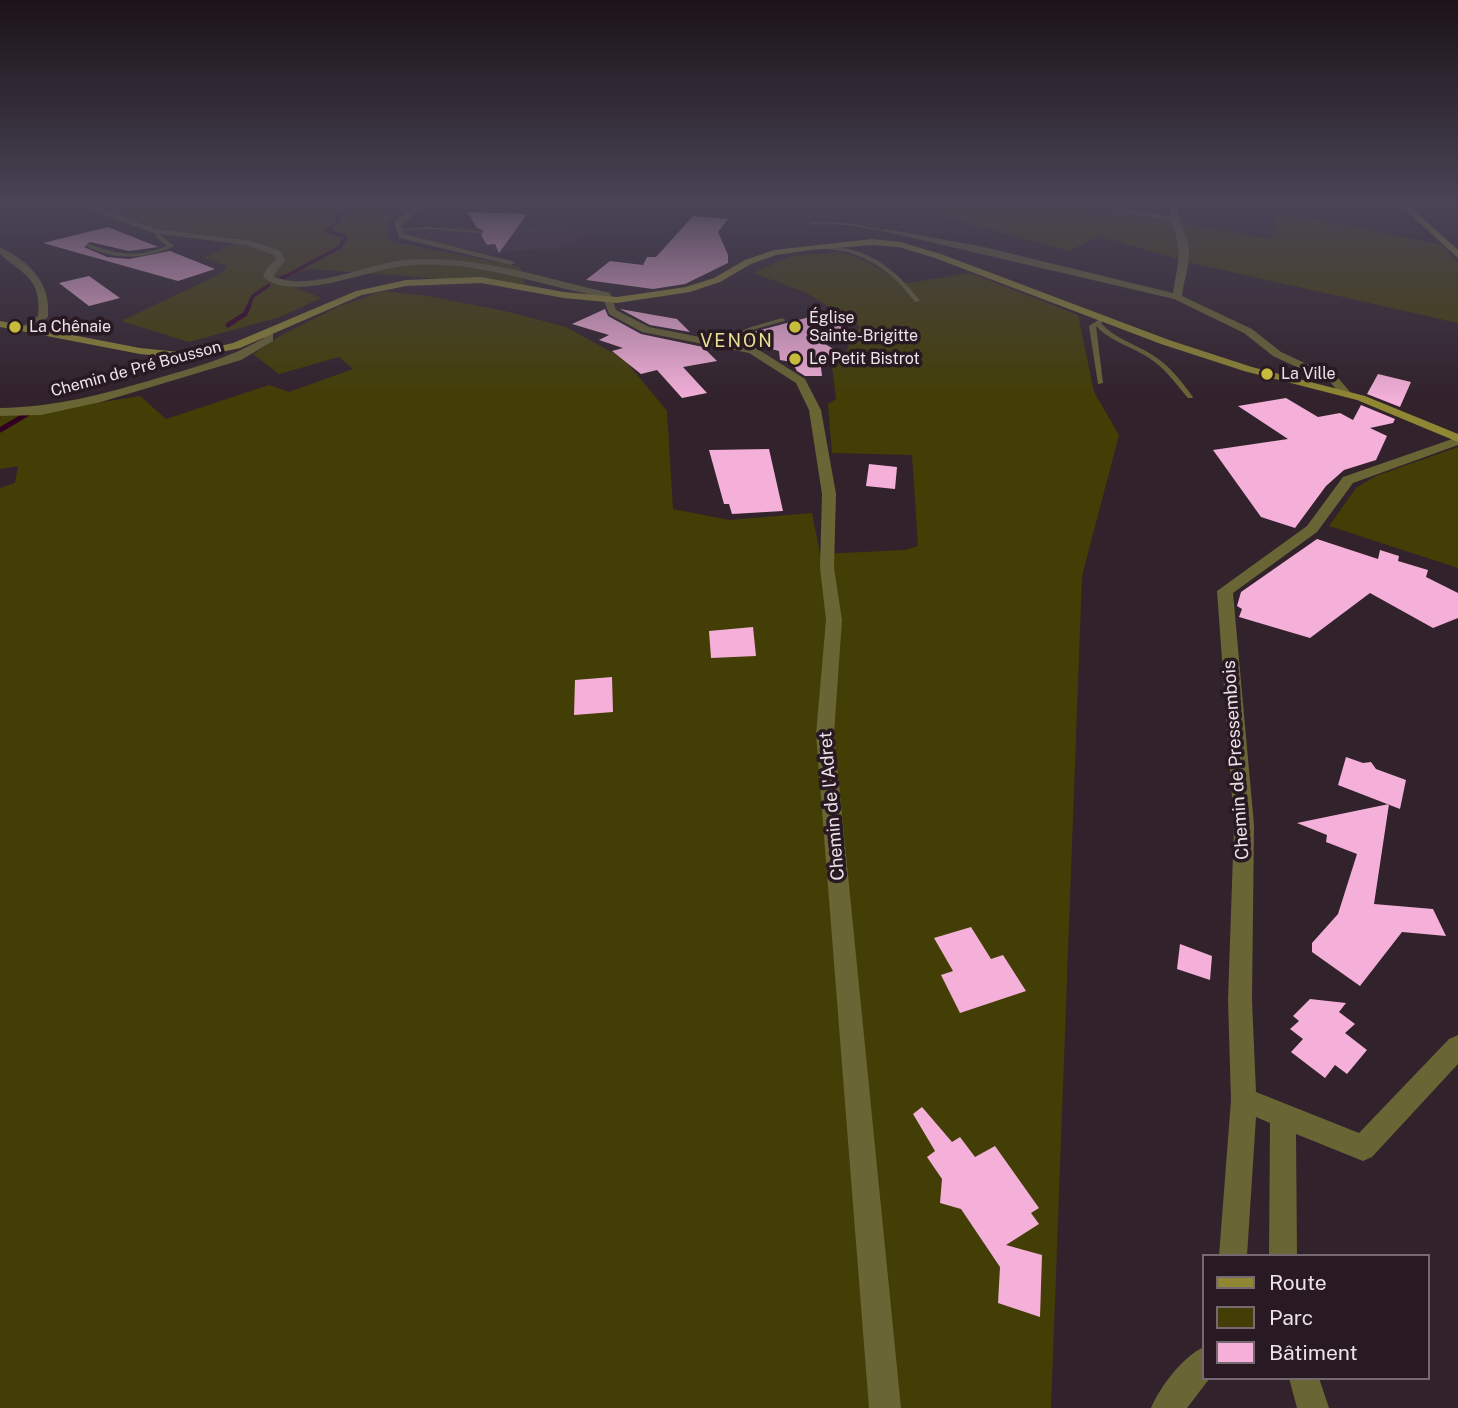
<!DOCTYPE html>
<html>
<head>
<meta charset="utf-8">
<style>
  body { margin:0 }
  #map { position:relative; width:1458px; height:1408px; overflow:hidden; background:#32222c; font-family:"Public Sans",sans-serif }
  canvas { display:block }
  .legend { position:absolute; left:1202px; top:1254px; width:228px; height:126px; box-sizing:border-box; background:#281922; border:2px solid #776971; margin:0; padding:9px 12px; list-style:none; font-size:21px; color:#ede2e8 }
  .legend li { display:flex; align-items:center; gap:14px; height:35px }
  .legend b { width:35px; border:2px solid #776971 }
</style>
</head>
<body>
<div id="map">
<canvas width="1458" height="1408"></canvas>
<ul class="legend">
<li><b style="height:9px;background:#8f8733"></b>Route</li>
<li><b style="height:19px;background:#433e05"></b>Parc</li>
<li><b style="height:19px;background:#f4b0d9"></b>Bâtiment</li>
</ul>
</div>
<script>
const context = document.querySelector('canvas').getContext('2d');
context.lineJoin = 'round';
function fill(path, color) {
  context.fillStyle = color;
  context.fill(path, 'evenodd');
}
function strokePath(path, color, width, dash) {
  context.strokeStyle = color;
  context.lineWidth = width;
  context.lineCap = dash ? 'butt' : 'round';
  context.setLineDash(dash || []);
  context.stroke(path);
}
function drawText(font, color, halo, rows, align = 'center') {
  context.font = font + ' "Public Sans",sans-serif';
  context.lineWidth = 7;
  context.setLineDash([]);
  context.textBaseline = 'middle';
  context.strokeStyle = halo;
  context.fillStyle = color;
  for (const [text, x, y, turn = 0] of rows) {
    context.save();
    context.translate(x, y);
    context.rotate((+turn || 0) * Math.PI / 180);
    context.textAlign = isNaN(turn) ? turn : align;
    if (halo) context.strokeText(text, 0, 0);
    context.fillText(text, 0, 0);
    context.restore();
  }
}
const built = new Path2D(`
  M451 227 491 229 559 227 588 231 582 238 558 249H532L491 254 413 236 419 230 447 231Z`);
const green = new Path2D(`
  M90 203H416L387 221 388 241 520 267 525 285 311 269 271 277 321 298 280 317 189 342 121 321 220 274 228 266 203 258 243 239 158 229Z
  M642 203H856L781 215 634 209Z
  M892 203H1065L1271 239 1276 212 1442 245 1458 263V323L1196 264 1098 236 1070 251Z
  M838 252C863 257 881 269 902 284L970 273 1078 315 1094 392 1119 435 1082 576 1051 1408H0V488L15 483 18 466 0 469V413L28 414 140 396 166 419 269 385 289 392 353 369 339 357 279 374 253 354 285 333 338 307 382 291 428 296 505 311 566 327 624 359 667 411 673 509 729 520 812 513 820 554 905 550 918 546 912 455 832 453 828 404 836 399 832 366 846 351 860 326 805 292 753 273 791 256Z
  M1458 447V568L1329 526 1356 488 1376 476Z`);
const streamFar1 = new Path2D(`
  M279 280 340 247 346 237 327 231 338 222V215L364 203
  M248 307 253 296 269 285`);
const stream = new Path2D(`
  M228 325 245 314 249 306
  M0 430 27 414`);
const building = new Path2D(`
  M467 212 527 214 499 253 495 244 487 245 481 235 484 231 477 228Z
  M693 216 728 219 718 232 728 255V263L685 284 653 289 586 280 610 261 643 265 647 257H656Z
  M108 227 158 247 129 251 90 242 84 247 107 257 129 259 170 251 215 269 178 281 43 243Z
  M89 276 120 298 89 306 59 283Z
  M605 309 608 316 641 334 703 347 717 361 683 367 707 393 682 398 657 370 641 374 612 351 623 348 599 340 609 335 572 324Z
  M620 309 677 319 690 332 650 325Z
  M817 315 848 329 817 339 856 363 820 360 822 376H805L797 371 792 362 780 360 779 351 737 340 753 332Z
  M1378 374 1411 382 1400 407 1367 394Z
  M1286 398 1318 417 1340 413 1353 420 1361 405 1395 419 1393 423 1370 428 1387 436 1376 460 1344 470 1326 486 1295 528 1261 517 1213 450 1288 439 1238 406Z
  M769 449 783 511 732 514 729 504H724L709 450Z
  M869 464 897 467 895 489 866 486Z
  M1317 539 1378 559 1380 550 1399 556 1398 561 1428 570 1426 577 1458 593V618L1433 628 1370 593 1310 638 1239 617 1242 609 1237 606 1241 592Z
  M753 627 756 656 711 658 709 631Z
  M612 677 613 712 574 715 575 680Z
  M1346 757 1363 763 1371 762 1376 769 1406 780 1400 809 1338 785Z
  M1389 804 1374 904 1433 909 1446 936 1402 932 1360 986 1312 952V943L1338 914 1357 854 1326 842 1327 835 1297 823Z
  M971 927 991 959 1003 955 1026 991 960 1013 941 975 953 971 934 938Z
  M1180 944 1212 956 1210 980 1177 969Z
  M1310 999 1346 1003 1339 1012 1355 1024 1345 1033 1367 1050 1347 1074 1335 1065 1325 1078 1291 1052 1303 1039 1290 1029 1299 1021 1293 1016Z
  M922 1107 952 1142 960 1137 975 1157 995 1146 1039 1208 1031 1213 1039 1224 1006 1245 1042 1255 1040 1317 998 1303 1000 1267 961 1209 940 1203 942 1179 927 1157 935 1151 913 1114Z`);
const lane = new Path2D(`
  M809 222 849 223 889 231 887 232 849 225 811 224Z
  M427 227 480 231 482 232 480 233 427 229 398 231 396 230Z
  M155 230H159L160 235 173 245V247C144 259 115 261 86 246L89 244C120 255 137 258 167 246L156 237Z
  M819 244C830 247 842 247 853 250 881 258 903 278 920 301L915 302C899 280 877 261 850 253 839 250 828 250 817 247Z
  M782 318 785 320 784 321 752 330 723 344 718 343 748 328Z
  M1100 319 1103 321 1101 323C1115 339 1136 344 1154 356 1170 366 1182 382 1193 397L1192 398H1188C1176 384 1165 368 1149 358 1131 346 1111 342 1096 326L1103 383 1098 384 1089 326Z`);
const street = new Path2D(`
  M17 203H31L20 206Z
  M74 203H85L157 229 247 240 281 251 285 260 273 276C307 293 367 264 404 260 475 254 543 278 610 293L616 310 649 327 756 348 805 379 821 410 836 494 834 568 842 620 834 734 901 1408H869L816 734 826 620 820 568 822 494 809 410 796 383 749 353 642 332 609 314 603 297C536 285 473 258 403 266 366 270 295 303 263 277L266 269 276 259 274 255 246 245 153 233Z
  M425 203H435L416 213 401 225 405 234 515 262 511 265 399 238 394 222 410 209Z
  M1073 203H1090L1170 216 1172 203H1180C1175 217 1183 226 1187 240 1193 259 1184 277 1182 296L1252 329 1281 352 1339 379 1351 393 1349 395H1341L1331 383 1273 356 1244 333 1174 299 883 231 887 229 984 247 1173 293C1178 262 1183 252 1171 221Z
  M0 247C30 262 51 283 48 317L28 331 19 329 38 316C42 279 24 275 0 254Z
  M268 330 273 333V341L241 360 101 402 41 415 0 416V408C56 407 105 394 158 378 196 367 229 358 264 338L263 333Z
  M1458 437V445L1353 483 1317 532 1233 593 1254 825 1252 1000 1256 1092 1359 1133 1449 1039 1458 1035V1064L1372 1157 1363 1161 1296 1134 1297 1256H1269L1270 1123 1256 1117 1247 1256H1219L1231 1100 1228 1000 1234 825 1217 591 1307 526 1343 477Z
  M1204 1347V1378H1210L1187 1408H1151C1160 1387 1183 1356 1204 1347Z
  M1289 1378H1319L1329 1408H1297Z`);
const secondary = new Path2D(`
  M1398 203H1406L1458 250V258Z
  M872 239 900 242 941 254 1169 340 1252 367 1365 396 1458 434V442L1357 400 1244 371 1161 344 935 258 899 247 872 245 811 250 776 255 751 264 720 282 690 292 617 303 564 298 481 283 406 286 362 295 240 348 189 359 140 354 0 327V321L140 348 189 353 233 343 356 291 406 280 481 277 564 292 617 297 686 287 714 278 745 260 774 250Z`);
const markers = [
  [15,327,7,"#c7bb3c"],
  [795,327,7,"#c7bb3c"],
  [795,359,7,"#c7bb3c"],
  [1267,374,7,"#c7bb3c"]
];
const farPoinames = [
  ["Église",809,318],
  ["Sainte-Brigitte",809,336],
  ["La Chênaie",29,327],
  ["Le Petit Bistrot",809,359],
  ["La Ville",1281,374]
];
const farStreetnames = [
  ["Chemin de Pré Bousson",136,369,-15]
];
const farQuarternames = [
  ["VENON",737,341]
];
const streetNames = [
  ["Chemin de Pressembois",1236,760,-94],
  ["Chemin de l'Adret",832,806,-95]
];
fill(built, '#422c39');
fill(green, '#433e05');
strokePath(streamFar1, '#320023', 3.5);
strokePath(stream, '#320023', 5);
fill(building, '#f4b0d9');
fill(lane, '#696534');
fill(street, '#696534');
fill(secondary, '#8f8733');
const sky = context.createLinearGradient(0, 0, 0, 400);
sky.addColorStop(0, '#1c1318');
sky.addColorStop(0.51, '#494456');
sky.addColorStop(1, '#49445600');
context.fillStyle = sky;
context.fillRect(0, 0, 1458, 400);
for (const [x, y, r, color] of markers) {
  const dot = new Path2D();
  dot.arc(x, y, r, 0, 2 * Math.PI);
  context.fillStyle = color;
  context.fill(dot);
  strokePath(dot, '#281922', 2.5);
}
drawText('16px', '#ede2e8', '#281922', farPoinames, 'left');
drawText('16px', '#ede2e8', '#281922', farStreetnames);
context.letterSpacing = '2px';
drawText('18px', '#e8e192', '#281922', farQuarternames);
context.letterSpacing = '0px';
drawText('18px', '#ede2e8', '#281922', streetNames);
</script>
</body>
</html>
